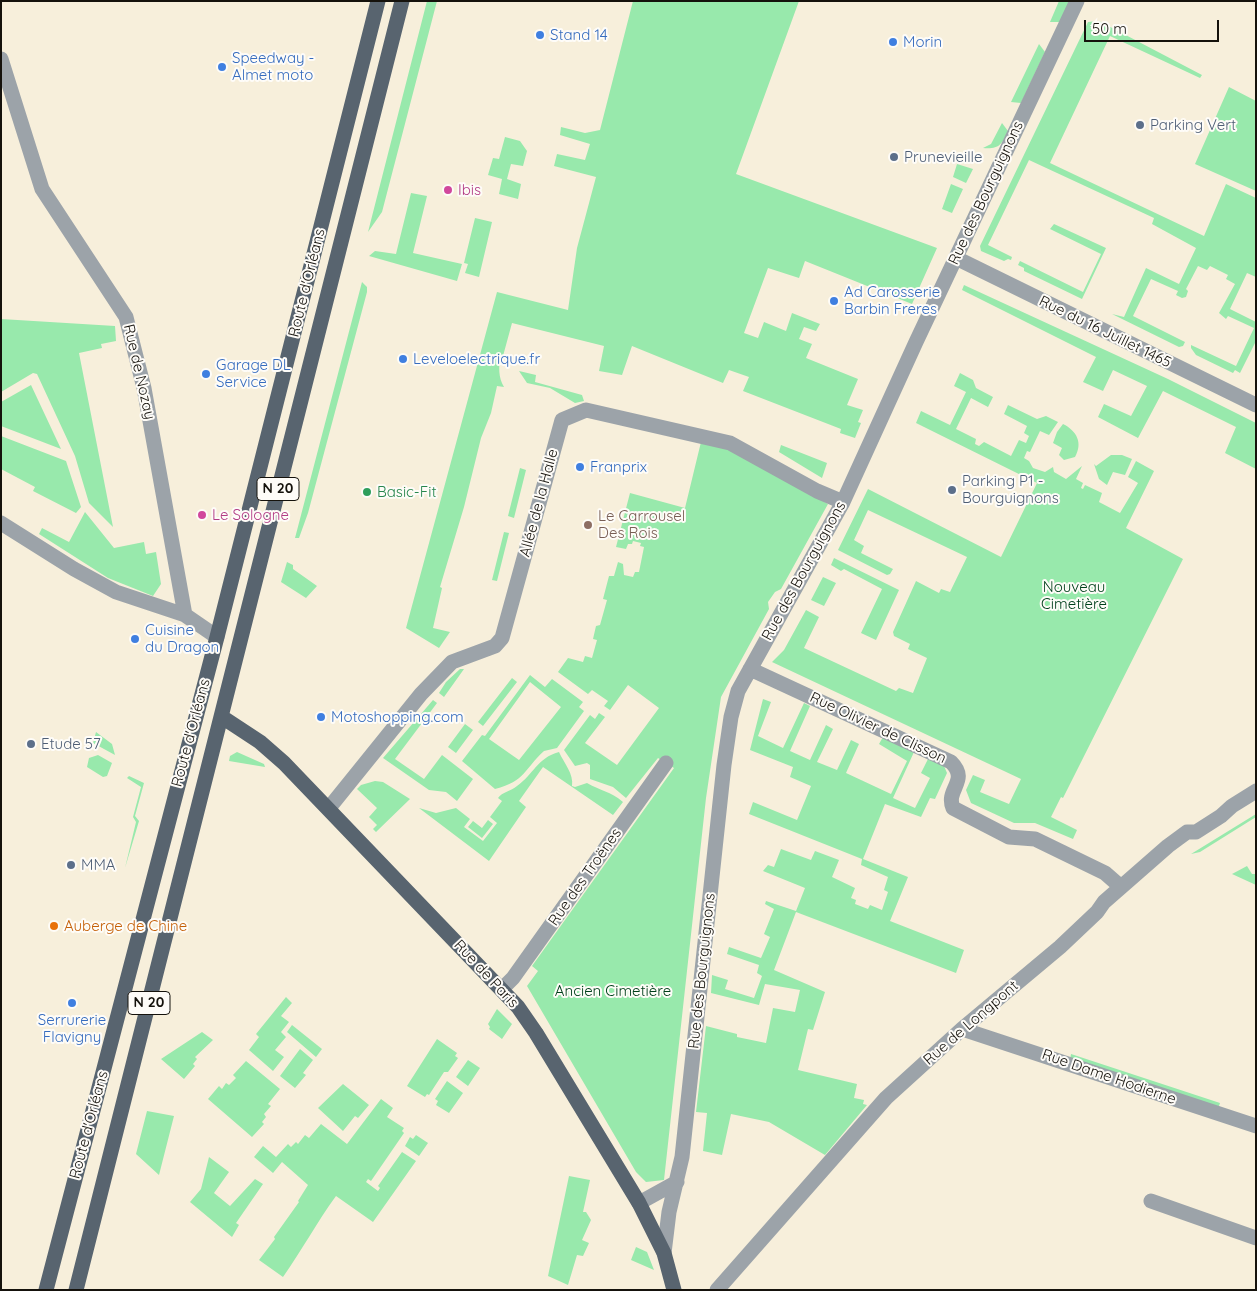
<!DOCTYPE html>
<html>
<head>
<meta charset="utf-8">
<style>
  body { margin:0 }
  #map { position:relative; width:1257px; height:1291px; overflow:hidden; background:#f7efdb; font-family:Quicksand,sans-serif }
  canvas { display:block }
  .frame { position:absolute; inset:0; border:2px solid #15120c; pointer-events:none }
  .scale { position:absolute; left:1084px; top:20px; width:135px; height:22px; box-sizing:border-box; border:2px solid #15120c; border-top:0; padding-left:6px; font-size:15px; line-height:18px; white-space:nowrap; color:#15120c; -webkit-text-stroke:4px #fefcf8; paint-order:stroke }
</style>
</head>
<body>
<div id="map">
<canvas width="1257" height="1291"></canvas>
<div class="frame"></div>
<div class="scale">50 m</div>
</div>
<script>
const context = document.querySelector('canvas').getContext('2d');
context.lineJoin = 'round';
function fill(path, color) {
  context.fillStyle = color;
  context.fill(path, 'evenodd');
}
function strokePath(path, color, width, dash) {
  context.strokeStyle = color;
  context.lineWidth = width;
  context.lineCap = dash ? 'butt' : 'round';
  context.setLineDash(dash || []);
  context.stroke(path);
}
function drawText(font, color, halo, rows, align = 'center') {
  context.font = font + ' Quicksand,sans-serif';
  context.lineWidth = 4;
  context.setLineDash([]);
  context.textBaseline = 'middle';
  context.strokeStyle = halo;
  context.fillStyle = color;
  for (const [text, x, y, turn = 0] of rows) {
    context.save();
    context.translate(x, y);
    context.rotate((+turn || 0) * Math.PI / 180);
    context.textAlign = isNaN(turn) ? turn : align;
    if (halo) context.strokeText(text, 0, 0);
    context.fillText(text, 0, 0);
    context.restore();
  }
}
const green = new Path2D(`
  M427 1H437L382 212 368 232Z
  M633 1H799L736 174 937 248 912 304 805 261 799 278 768 268 744 333 758 338 764 322 786 331 792 313 820 324 816 331 804 327 799 339 812 344 806 358 858 379 847 405 863 410 858 422 861 423 855 438 840 433 841 429 743 391 749 377 729 370 723 383 632 346 622 375 599 371 604 346 512 323 503 356H500C499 367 498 377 504 387L497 386 491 413 481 438 464 507 440 587 442 588 433 628 450 632 439 648 406 628 497 292 568 310 577 248 596 177 554 166 557 154 585 160 590 144 560 135 561 127 585 133 600 130Z
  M1059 1H1070L1060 22H1050Z
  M1099 21 1202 75 1200 78 1110 36 1050 163 1204 236 1226 184 1256 198V277L1247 273 1230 309 1256 322V341L1240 373 1235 370 1233 373 1196 355 1191 348V345L1236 366 1254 328 1228 316 1226 319 1219 313 1235 284 1226 279 1228 275 1210 266 1207 270 1198 266 1186 289 1188 291 1186 297 1182 298 1176 295 1178 291 1151 279 1133 316 1185 342 1183 346 1179 347 1112 314 1124 317 1146 268 1179 284 1196 248 1152 224 1154 218 1029 160 988 245 1012 257 1011 260 1008 259 1004 261 981 251 980 246 1088 22Z
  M1039 44 1045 52 1021 103 1011 102Z
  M1229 87 1256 101V191L1195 164Z
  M1002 123 1008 131C1001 146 999 149 983 148L991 144Z
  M505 137 520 141 527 151 523 166 511 164 507 179 521 184 518 199 499 194 502 179 488 175 493 158 499 159Z
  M957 164 973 169 966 183 953 177Z
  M951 184 963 189 952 213 942 209Z
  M411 193 427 196 413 253 462 264 457 281 369 256 375 251 396 254Z
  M475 218 492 222 479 277 465 273 468 264 464 263Z
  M1054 224 1106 248 1082 299 1024 271V268L1018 265 1020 261 1083 292 1101 254 1050 229Z
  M362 282 367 287V292L308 513 299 538H295Z
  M964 285 1168 379 1256 423V469L1225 453 1236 427 1163 391 1138 438 1098 417 1104 404 1131 416 1147 386 1113 370 1103 391 1083 382 1096 357 962 290Z
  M1 319 115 326 116 341 101 344 102 348 79 353 113 527 89 503 75 456 37 374 33 373 1 392Z
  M519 371 536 375 535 382 582 395 584 401 575 403 550 388 527 383Z
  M960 373 973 380 976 388 993 397 988 407 971 398 956 429 976 439 975 444 979 446 984 442 1011 456 1019 440 1026 443 1029 436 1024 433 1027 426 1004 414 1008 405 1037 419 1046 416 1058 422 1049 435 1040 431 1030 452 1027 451 1024 458 1029 461 1033 468 1045 472 1053 467 1054 472 1066 479 1082 466 1076 479 1083 483 1081 488 1083 489 1085 485 1102 493 1099 502 1120 513 1138 483 1128 477 1136 461 1154 471 1126 528 1183 559 1063 798 1061 797 1051 817 1077 830 1073 839 1035 823H1014L971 803 966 790 973 775 985 780 980 792 1009 804 1021 779 772 662 784 650 806 610 819 617 804 648 896 691 899 688 913 693 927 658 908 649 910 644 894 636 893 632 916 581 939 593 941 589 950 592 967 557 868 510 854 540 864 546 861 553 893 569 890 574 887 575 838 550 868 489 1001 557 1037 483 916 423 921 411 950 425 966 392 954 386Z
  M31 385 61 449 1 426V402Z
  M1063 424C1077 431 1083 443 1075 457L1064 460 1059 455 1062 448 1053 443 1057 432Z
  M1 436 66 461 81 507 76 513 33 491 35 487 1 469Z
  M701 442 728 447 828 504 781 589 775 592 768 602 769 609 721 697 706 798 664 1180 646 1182 636 1172 527 986 538 971 532 966 674 768 658 758 626 798 613 787 590 779V765L587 763 575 766 564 750 590 715 595 719 599 713 605 717 585 743 617 765 659 708 628 685 610 710 604 706 608 701 592 690 588 694 558 672 568 658 583 662 585 656 592 658 597 640 593 639 596 626 600 625 607 600 603 599 609 576H614L618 562 623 564 624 575 633 577 635 572H639L644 547 640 546 641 543 633 541 632 544H628L626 549 616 547 630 493 685 508Z
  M781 445 827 463 822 478 779 452Z
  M1111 455H1122L1132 459 1125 475 1113 472 1107 485 1099 479 1094 464 1096 466Z
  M520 468 526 470 514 518 508 516Z
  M85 512 114 548 144 542 146 554 156 552 161 584 153 596 108 578 39 534 42 528 69 542Z
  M504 532 509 533 497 581 492 580Z
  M834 558 899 590 876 640 861 633 882 589 844 569 841 571 831 565Z
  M287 562 293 565V569L317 586 306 598 281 582Z
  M823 577 836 583 824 606 811 600Z
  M460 669H464L444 697 439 693 446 682Z
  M530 675 545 687 552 679 583 702 579 707 584 711 557 748 544 751C524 769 526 781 495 789L462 761 482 735 485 736ZM530 682 561 707 519 760 489 739Z
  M512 678 517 682 483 726 478 722Z
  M763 699 771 702 758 736 783 748 804 703 810 706 790 751 810 760 826 725 833 729 817 762 837 770 851 740 859 744 846 773 891 794 907 761 879 744 883 737 914 752 893 798 915 808 930 778 921 773 928 759 944 766 947 773 935 799 930 798 921 817 885 804 863 859 908 877 890 921 964 950 956 973 796 912 774 970 825 992 813 1030 808 1029 798 1070 857 1084 854 1098 864 1100 863 1104 867 1105 825 1155 769 1122 731 1114 722 1155 703 1151 707 1113 696 1112 706 1026 737 1034V1037L766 1043 773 1008 795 1012 800 990 765 984 759 1005 711 993 712 975 728 980 725 989 754 998 762 976 757 973 759 965 727 954 729 947 761 958 770 937 764 934 774 909 765 904 766 901 796 911 805 888 763 871 768 865 774 867 781 849 811 860 815 851 839 860 832 877 855 888 851 898 856 900 855 904 868 909 870 905 882 910 888 892 884 890 888 877 861 865 862 859 749 814 753 802 797 820 811 786 790 777 793 767 750 750Z
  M433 700 437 703 395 759 424 779 442 755 473 779 457 801 446 792 429 790 383 758Z
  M465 724 473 730 456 753 448 747Z
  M96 732 112 744 115 755 93 743Z
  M237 752 264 764 265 767 229 761 230 756Z
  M559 752C564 763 574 774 572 786L575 787 587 783C601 791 610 791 623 802L613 815 543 767 519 801 526 807 489 861 419 808 436 813 456 808 470 819 464 827 483 841 497 823 490 817 502 801 498 798C502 792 511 791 517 786 534 774 537 758 559 752Z
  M98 755 112 763 107 776 103 777 87 767 89 758Z
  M129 776 144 783 135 816 139 821 125 868 136 822 133 817 141 787 127 778Z
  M375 781 383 782 410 799 376 832 373 829 377 825 369 817 377 808 357 789 361 785Z
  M1256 814V817L1200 852 1191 854Z
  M488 820 493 824 482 838 468 827 473 821 482 828Z
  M1247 866 1252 874H1256V885L1232 874Z
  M286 997 292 1003 281 1016 289 1022 281 1032 286 1037 275 1050 284 1057 273 1071 249 1050 259 1037 256 1034Z
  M497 1009 512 1024 502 1039 489 1029 490 1027 488 1024Z
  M292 1025 322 1049 316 1057 287 1032Z
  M202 1032 213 1040 195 1057 197 1059 193 1064 195 1066 184 1079 161 1059Z
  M437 1039 457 1053 455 1056 458 1058 448 1072H444L429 1095 427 1094 425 1097 407 1086Z
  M300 1049 313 1060 303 1073 306 1075 295 1088 280 1076Z
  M1071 1054 1220 1103 1218 1109 1070 1060Z
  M468 1060 480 1068 468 1086 456 1077Z
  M246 1061 280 1089 268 1104 271 1106 264 1114 266 1117 262 1122 264 1124 252 1137 208 1099 219 1086 222 1089 226 1083 229 1085 236 1078 233 1075Z
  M447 1081 463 1093 449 1113 436 1105 438 1101 435 1099Z
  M343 1084 369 1105 358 1118 355 1116 343 1131 318 1108Z
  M381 1099 393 1108 387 1117 404 1128 402 1131 404 1133 371 1181 368 1179 366 1182 378 1191 380 1188 378 1186 402 1152 416 1161 373 1222 336 1196C317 1222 302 1250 283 1277L259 1260 275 1239 274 1237 299 1202 298 1201 308 1185 282 1162 273 1173 254 1157 263 1146 276 1157 288 1144 291 1147 296 1142 298 1144 305 1135 309 1138 321 1124 347 1144Z
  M147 1111 174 1116 159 1175 136 1154Z
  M416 1135 428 1143 419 1156 405 1146 410 1137 413 1139Z
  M209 1157 229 1172 214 1193 230 1206 255 1179 263 1184 236 1223 239 1225 232 1237 190 1202 201 1189Z
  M569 1176 590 1180 583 1212H586L591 1220 582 1240 589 1243 583 1256 577 1255 568 1285 548 1276Z
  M636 1247 647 1252 654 1270 631 1260Z`);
const minor = new Path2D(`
  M1 59 42 189 126 317 144 388 185 615 217 637
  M956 258 1256 405
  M1 523 74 569 116 592 185 615
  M750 669 951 762C970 781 945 789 953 808L1009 837 1035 839 1105 873 1121 887
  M329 808 421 694 452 662 495 646 502 638 562 420 586 410 730 443 817 491 843 502
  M502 989 513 978 666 763
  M962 1029 1256 1126
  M1151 1201 1256 1238
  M639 1203 677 1182
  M664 1253 669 1212 682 1157 724 765 731 717 738 691 843 502 916 342 1077 1
  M717 1290 886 1098 962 1029 1060 947 1097 912 1104 902 1168 846 1187 832H1196L1221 816 1232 806 1256 791`);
const major = new Path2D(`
  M222 717 260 742 284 763 518 1007 536 1033 639 1203 664 1253 674 1290
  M46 1290 217 637 378 1
  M76 1290 402 1`);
const markers = [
  [540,35,5,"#3f7fe0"],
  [893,42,5,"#3f7fe0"],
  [222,67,5,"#3f7fe0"],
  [1140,125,5,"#5c6f8a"],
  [894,157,5,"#5c6f8a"],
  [448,190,5,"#d1479c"],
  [834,301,5,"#3f7fe0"],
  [403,359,5,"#3f7fe0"],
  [206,374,5,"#3f7fe0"],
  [580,467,5,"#3f7fe0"],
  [952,490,5,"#5c6f8a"],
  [367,492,5,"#2e9e5b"],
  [202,515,5,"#d1479c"],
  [588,525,5,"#8d6e63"],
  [135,639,5,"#3f7fe0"],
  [321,717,5,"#3f7fe0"],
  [31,744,5,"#5c6f8a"],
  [71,865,5,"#5c6f8a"],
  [54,926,5,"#e8710a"],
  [72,1003,5,"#3f7fe0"]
];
const shields = [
  [278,489,42],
  [149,1003,42]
];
const shieldNames = [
  ["N 20",278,489],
  ["N 20",149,1003]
];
const shopNames = [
  ["Stand 14",550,35],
  ["Morin",903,42],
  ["Speedway -",232,58],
  ["Almet moto",232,75],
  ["Ad Carosserie",844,292],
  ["Barbin Freres",844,309],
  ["Leveloelectrique.fr",413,359],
  ["Garage DL",216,365],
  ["Service",216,382],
  ["Franprix",590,467],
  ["Cuisine",145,630],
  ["du Dragon",145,647],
  ["Motoshopping.com",331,717],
  ["Serrurerie",72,1020,"center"],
  ["Flavigny",72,1037,"center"]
];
const serviceNames = [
  ["Parking Vert",1150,125],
  ["Prunevieille",904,157],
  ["Parking P1 -",962,481],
  ["Bourguignons",962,498],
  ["Etude 57",41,744],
  ["MMA",81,865]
];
const hotelNames = [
  ["Ibis",458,190],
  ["Le Sologne",212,515]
];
const streetNames = [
  ["Rue des Bourguignons",986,193,-65],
  ["Route d'Orléans",307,283,-76],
  ["Rue du 16 Juillet 1465",1105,332,26],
  ["Rue de Nozay",139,372,77],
  ["Allée de la Halle",539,503,-75],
  ["Rue des Bourguignons",804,571,-61],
  ["Rue Olivier de Clisson",878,728,25],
  ["Route d'Orléans",191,733,-75],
  ["Rue des Troënes",585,877,-55],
  ["Rue des Bourguignons",702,971,-84],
  ["Rue de Paris",486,974,47],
  ["Rue de Longpont",971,1023,-41],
  ["Rue Dame Hodierne",1109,1077,19],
  ["Route d'Orléans",89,1125,-75]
];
const leisureNames = [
  ["Basic-Fit",377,492]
];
const educationNames = [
  ["Le Carrousel",598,516],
  ["Des Rois",598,533]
];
const parkNames = [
  ["Nouveau",1074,587],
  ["Cimetière",1074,604],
  ["Ancien Cimetière",613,991]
];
const foodNames = [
  ["Auberge de Chine",64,926]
];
fill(green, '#98e9ac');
strokePath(minor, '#9ca3a9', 15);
strokePath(major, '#58646f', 15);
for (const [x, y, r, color] of markers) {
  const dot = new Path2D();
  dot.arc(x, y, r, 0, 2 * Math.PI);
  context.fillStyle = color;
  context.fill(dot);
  strokePath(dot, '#fefcf8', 2);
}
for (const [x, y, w] of shields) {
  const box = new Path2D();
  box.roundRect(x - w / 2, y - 11.5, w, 23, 4);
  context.fillStyle = '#fefcf8';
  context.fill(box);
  strokePath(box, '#15120c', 1);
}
drawText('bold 14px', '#15120c', null, shieldNames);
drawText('15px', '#366cbe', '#fefcf8', shopNames, 'left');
drawText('15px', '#4e5e75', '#fefcf8', serviceNames, 'left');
drawText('15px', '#b23c85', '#fefcf8', hotelNames, 'left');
drawText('15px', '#15120c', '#fefcf8', streetNames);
drawText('15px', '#27864d', '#fefcf8', leisureNames, 'left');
drawText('15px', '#785e54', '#fefcf8', educationNames, 'left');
drawText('15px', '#00401b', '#fefcf8', parkNames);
drawText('15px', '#c56008', '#fefcf8', foodNames, 'left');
</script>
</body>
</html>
